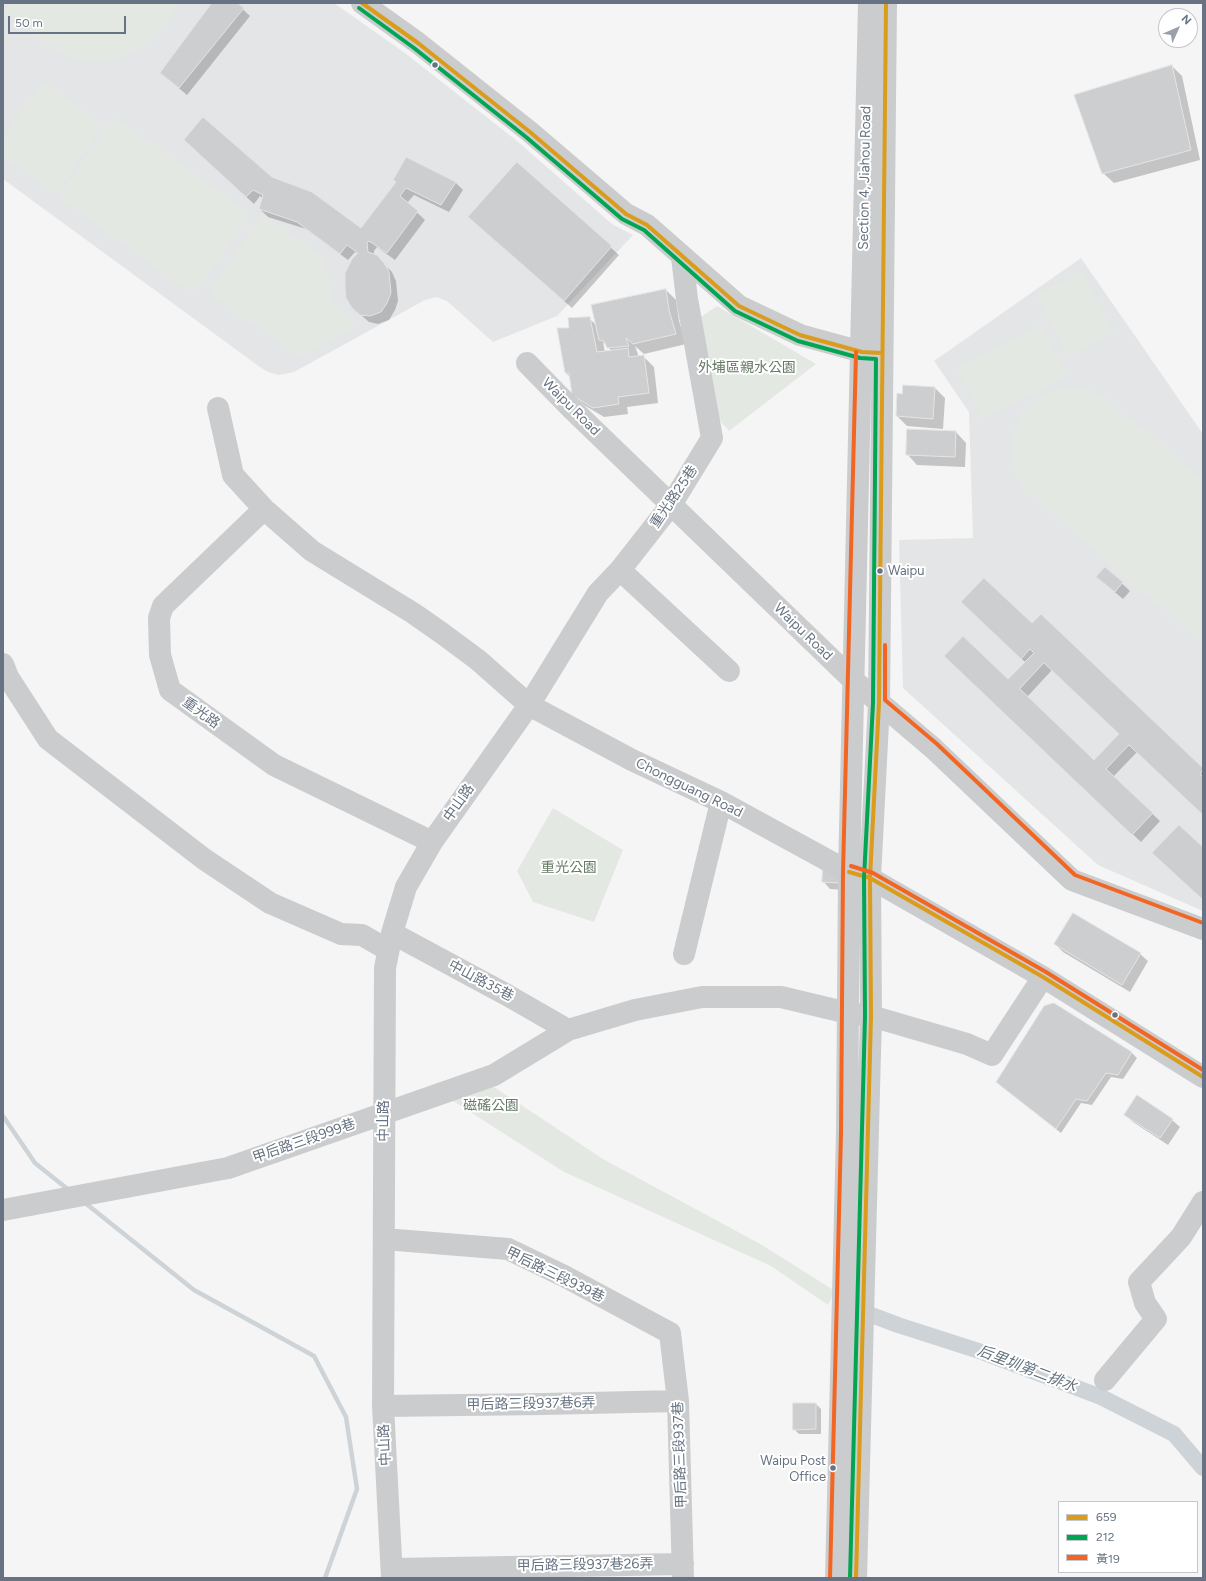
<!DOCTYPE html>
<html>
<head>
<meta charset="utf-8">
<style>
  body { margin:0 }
  #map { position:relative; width:1206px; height:1581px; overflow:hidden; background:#f5f5f5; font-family:Figtree,"Noto Sans TC",sans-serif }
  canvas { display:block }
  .frame { position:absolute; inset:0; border:4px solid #677382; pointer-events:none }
  .legend { position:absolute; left:1058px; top:1501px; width:140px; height:72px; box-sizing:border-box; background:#fff; border:1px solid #c2c7cd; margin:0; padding:5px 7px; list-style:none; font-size:12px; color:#677382 }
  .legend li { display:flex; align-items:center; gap:8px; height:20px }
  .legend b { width:20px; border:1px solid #c2c7cd }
  .north { position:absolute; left:1158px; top:8px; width:40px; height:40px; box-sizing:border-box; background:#fff; border:1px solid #c2c7cd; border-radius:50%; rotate:45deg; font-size:11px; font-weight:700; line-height:16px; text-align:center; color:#677382 }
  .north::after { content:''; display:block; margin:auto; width:14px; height:18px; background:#99a0aa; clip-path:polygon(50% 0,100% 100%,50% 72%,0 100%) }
  .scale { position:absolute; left:8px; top:16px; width:118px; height:18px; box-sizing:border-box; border:2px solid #677382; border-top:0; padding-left:5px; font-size:12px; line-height:14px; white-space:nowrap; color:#677382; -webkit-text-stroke:3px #fff; paint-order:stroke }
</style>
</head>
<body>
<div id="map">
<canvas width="1206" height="1581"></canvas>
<div class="frame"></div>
<ul class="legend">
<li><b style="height:5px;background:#da9c1a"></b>659</li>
<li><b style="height:5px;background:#00a651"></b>212</li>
<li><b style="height:5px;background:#f26522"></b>黃19</li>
</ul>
<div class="north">N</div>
<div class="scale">50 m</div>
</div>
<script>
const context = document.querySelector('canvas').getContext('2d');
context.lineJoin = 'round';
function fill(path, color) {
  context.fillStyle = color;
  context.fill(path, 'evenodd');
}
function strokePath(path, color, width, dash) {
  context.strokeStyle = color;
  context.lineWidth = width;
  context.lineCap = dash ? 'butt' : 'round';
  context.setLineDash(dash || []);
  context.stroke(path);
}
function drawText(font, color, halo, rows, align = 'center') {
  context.font = font + ' Figtree,"Noto Sans TC",sans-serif';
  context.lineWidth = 4;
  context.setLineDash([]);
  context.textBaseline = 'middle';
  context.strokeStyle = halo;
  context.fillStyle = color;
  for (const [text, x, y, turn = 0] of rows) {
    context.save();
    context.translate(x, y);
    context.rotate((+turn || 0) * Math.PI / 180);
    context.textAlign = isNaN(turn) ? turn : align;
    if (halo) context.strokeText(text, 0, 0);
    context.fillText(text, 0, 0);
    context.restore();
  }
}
const built = new Path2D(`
  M3 3H334L405 53 517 141 612 224 633 235 557 316 493 342 447 301 436 297 425 300 294 372 279 375 271 373 264 370 3 179Z
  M1081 258 1203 434V911L1098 865 903 688 899 540 973 538 969 412 934 361Z`);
const green = new Path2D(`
  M3 3H176C170 21 157 37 141 47 84 84 48 44 3 12Z
  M43 82 103 126 55 194 3 157V138Z
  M115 117 250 214 194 294 58 197Z
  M264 215 324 258 322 267 327 270C331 303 331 303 356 326L301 358 213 296V285Z
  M1081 271 1114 332 1069 356 1036 295Z
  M717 306 816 364 729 431 717 417 699 318Z
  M1041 325 1067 375 982 419 956 368Z
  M1082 388 1101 394 1203 481V644L1038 501C1033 496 1026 491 1022 485 1003 457 1010 411 1043 395 1056 389 1068 388 1082 388Z
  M553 808 623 850 594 922 533 902 517 871Z
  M491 1085 603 1159 762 1245 835 1291 828 1305 771 1266 564 1172 450 1099Z`);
const shadow = new Path2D(`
  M213 3H236L250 16 187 95 161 73Z
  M1172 66 1182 76 1200 160 1114 183 1103 173Z
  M193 148 271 178 361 230 397 182H455L463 190 449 212 414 195 407 203 425 220 395 260 377 247 374 251V255L392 272 396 281 398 301 395 310 389 320 378 324 369 322 353 308 358 254 355 252 348 260 306 229 268 217 260 209 263 198 260 196 254 204Z
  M517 164 619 255 572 308 477 224Z
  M666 290 676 300 679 321 686 344 644 354 635 346 639 357 643 356 654 367 658 403 627 407 628 414 604 417 584 405 573 395 571 378 566 373 570 329 589 318 597 326ZM603 342 612 351 605 352Z
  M904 386 935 388 945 398 943 429 907 426 897 416 903 395Z
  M956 432 966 443 965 467 917 465 907 454Z
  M1105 568 1130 591 1123 599 1105 584Z
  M970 610 1032 624 1203 769V814L1137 752 1113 777 1160 821 1141 842 953 664 1008 681 1025 662ZM1052 670 1120 734 1095 761 1027 697Z
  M823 881 844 884 847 890 830 889Z
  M1055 944 1140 954 1148 961 1130 992 1063 952Z
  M1054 1004 1132 1053 1137 1058 1123 1079 1111 1077 1092 1105 1081 1103 1061 1133 1002 1087Z
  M1137 1097 1172 1120 1180 1127 1168 1145 1133 1122 1125 1115Z
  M816 1404 821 1409V1434H799L794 1429Z`);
const stream = new Path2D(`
  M3 1116 35 1163 70 1191
  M84 1202 194 1290 314 1356 346 1417 357 1489 325 1578`);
const canal = new Path2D(`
  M853 1308 898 1325 982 1352 1101 1397 1174 1434 1203 1468`);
const building = new Path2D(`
  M212 3H237L244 8 179 88 160 73Z
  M1172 65 1191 150 1102 174 1074 95Z
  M203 117 272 177 312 192 361 228 396 182 393 180 406 157 456 182 441 205 406 188 400 196 418 211 387 253 369 241 367 243 368 252 377 255 384 263 389 272 391 293 387 303 381 312 370 316 360 315 352 308 346 298 345 288V273L352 259 358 253 347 245 340 254 297 222 259 209 263 195 253 190 246 197 184 140Z
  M517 162 612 246 564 301 468 217Z
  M666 289 669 310 676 334 633 344 626 338 629 346 607 348 604 341 599 340 591 305Z
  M590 317 597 352 628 348 629 357 644 355 649 393 618 397 619 404 593 408 572 395 569 373H565L557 328H569L568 318Z
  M903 385 935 387 933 419 896 416 897 393 902 394Z
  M907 429 956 431 955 457 906 455Z
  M1105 567 1123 582 1115 592 1096 577Z
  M984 578 1032 623 1041 614 1203 768V770L1200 774 1203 777V815L1129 745 1106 769 1153 813 1132 835 944 656 963 636 1008 679 1034 653 1030 649 1021 659 961 602ZM1044 663 1119 734 1094 760 1020 689Z
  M1179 825 1203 847V897L1202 899 1152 853Z
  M823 866 837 875 840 883 822 882Z
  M1073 913 1141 953 1122 985 1054 944Z
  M1054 1003 1132 1052 1118 1075 1106 1073 1087 1101 1076 1099 1056 1129 996 1082 1044 1006Z
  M1137 1095 1173 1119 1160 1138 1124 1115Z
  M793 1403H816V1429L793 1430Z`);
const minor = new Path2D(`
  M362 3 418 43 530 132 626 214 647 225 739 306 800 335 862 352 876 353
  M527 363 572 409 854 681 933 748 1072 880 1203 929
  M218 408 233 475 264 509 312 551 413 613 443 634 478 660 529 705 632 760 721 802 849 872 870 878 1043 977 1203 1077
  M264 509 163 606 159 618 160 655 170 690 274 765 432 842
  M620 570 729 671
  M3 664 8 677 48 739 204 859 270 903 341 934 362 935 388 950
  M392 933 507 995 568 1030
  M684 954 721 802
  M3 1210 228 1168 494 1075 568 1030 635 1010 702 997H781L848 1013 871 1016 967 1044 992 1055 1043 977
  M384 1239 508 1249 564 1276 670 1333 678 1401 683 1578
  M1105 1380 1156 1319 1145 1303 1139 1282 1181 1237 1203 1202
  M383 1406 543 1404 678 1401
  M392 1569 683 1564
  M392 1578 383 1406 385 968 392 933 406 887 432 842 529 705 598 593 620 570 671 505 712 438 687 299 682 257
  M836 1578 847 1133 849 872 869 3
  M856 1578 871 1016 870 878 879 703 886 3`);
const bus1 = new Path2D(`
  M362 3 418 43 530 132 626 214 647 225 739 306 800 335 862 352 882 353
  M849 872 870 878 1043 977 1203 1077
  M856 1578 871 1016 870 878 879 703 886 3`);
const bus2 = new Path2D(`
  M359 8 414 48 526 137 622 219 644 230 735 311 798 341 860 358 876 359 873 703 864 878 865 1016 850 1578`);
const bus3 = new Path2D(`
  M885 645V700L937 744 1075 875 1203 923
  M851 866 873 873 1046 972 1203 1070
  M830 1578 841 1133 843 872 856 352`);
const markers = [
  [435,65,3.5,"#677382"],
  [880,571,3.5,"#677382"],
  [1115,1015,3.5,"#677382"],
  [833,1468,3.5,"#677382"]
];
const busNames = [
  ["Waipu",888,571],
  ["Waipu Post",826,1461,"right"],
  ["Office",826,1477,"right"]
];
const streetNames = [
  ["Section 4, Jiahou Road",865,178,-89],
  ["Waipu Road",571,407,45],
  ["重光路25巷",674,497,-56],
  ["Waipu Road",803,632,44],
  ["重光路",201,713,36],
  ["Chongguang Road",689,788,26],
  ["中山路",459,803,-55],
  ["中山路35巷",481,981,28],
  ["中山路",384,1121,-90],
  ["甲后路三段999巷",304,1141,-19],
  ["甲后路三段939巷",555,1275,26],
  ["甲后路三段937巷6弄",531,1404,-1],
  ["中山路",385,1445,-93],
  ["甲后路三段937巷",680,1455,-92],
  ["甲后路三段937巷26弄",585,1565,-1]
];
const parkNames = [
  ["外埔區親水公園",747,368],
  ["重光公園",569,868],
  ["磁磘公園",491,1106]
];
const waterNames = [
  ["后里圳第二排水",1027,1369,21]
];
fill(built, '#e4e5e6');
fill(green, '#e4e8e3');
fill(shadow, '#0003');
strokePath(stream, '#cdd3d7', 4.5);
strokePath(canal, '#cdd3d7', 16);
fill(building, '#cdced0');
strokePath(building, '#e4e4e4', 1);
strokePath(minor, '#cbccce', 22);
strokePath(bus1, '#da9c1a', 4);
strokePath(bus2, '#00a651', 4);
strokePath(bus3, '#f26522', 4);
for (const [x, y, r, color] of markers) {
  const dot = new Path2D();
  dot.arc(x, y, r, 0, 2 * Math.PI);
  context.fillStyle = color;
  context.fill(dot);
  strokePath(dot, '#fff', 1.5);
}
drawText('13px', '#677382', '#fff', busNames, 'left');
drawText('14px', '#677382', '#fff', streetNames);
drawText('14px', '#677a66', '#fff', parkNames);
drawText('italic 15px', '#63737f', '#fff', waterNames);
</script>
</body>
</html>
